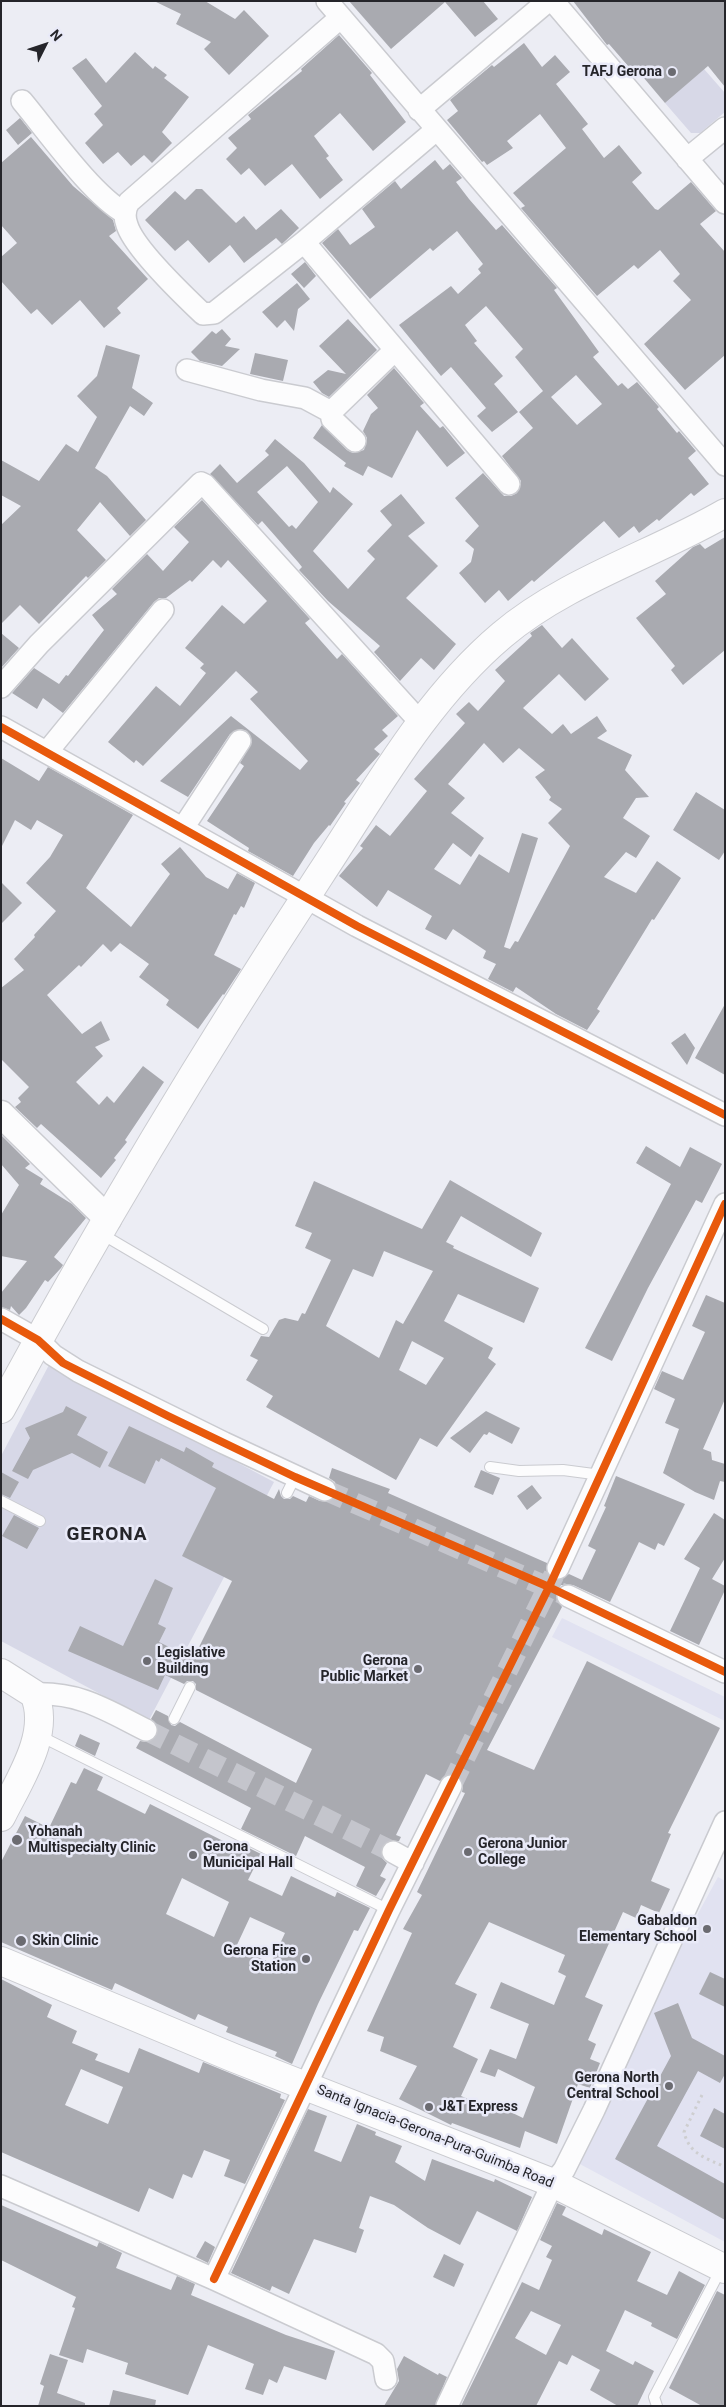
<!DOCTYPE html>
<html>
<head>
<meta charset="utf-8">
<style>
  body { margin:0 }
  #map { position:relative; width:726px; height:2407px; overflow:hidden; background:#ecedf4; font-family:Roboto,sans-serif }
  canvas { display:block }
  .frame { position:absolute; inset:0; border:2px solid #25252a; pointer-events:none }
  .north { position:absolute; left:20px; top:20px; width:50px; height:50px; -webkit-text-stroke:4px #e9eaf8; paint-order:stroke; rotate:49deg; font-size:14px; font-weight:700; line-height:20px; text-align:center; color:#25252a }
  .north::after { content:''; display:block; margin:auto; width:18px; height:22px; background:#25252a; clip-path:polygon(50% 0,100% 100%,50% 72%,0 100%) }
</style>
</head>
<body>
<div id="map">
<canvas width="726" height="2407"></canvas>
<div class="frame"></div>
<div class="north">N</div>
</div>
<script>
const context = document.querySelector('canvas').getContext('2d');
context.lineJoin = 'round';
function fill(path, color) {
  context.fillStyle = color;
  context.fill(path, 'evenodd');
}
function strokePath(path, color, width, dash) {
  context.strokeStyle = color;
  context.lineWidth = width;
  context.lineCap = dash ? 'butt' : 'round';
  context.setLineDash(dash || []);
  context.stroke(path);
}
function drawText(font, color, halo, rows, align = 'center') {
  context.font = font + ' Roboto,sans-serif';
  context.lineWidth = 5;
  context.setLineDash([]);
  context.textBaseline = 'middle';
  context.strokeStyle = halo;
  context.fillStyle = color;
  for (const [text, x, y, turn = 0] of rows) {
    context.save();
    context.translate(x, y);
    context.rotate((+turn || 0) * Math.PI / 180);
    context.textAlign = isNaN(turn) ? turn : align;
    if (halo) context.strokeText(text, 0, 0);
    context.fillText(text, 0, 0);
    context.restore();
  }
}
const built = new Path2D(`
  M562 1618 725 1697V1721L552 1637Z
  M718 1877 725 1881V2242L578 2163 664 1976Z`);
const green = new Path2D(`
  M704 69 725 93V112L700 133H691L665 103Z
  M50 1363 274 1482 149 1720 1 1641V1456Z`);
const building = new Path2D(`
  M154 1H205L235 19 244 10 269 36 229 75 204 49 211 42 176 24 181 14Z
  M349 1H483L498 19 475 37 445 2 391 49Z
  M573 1H725V87L708 66 665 103 638 71 635 74 609 44 607 45Z
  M339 35 372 73 370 75 406 122 373 151 340 113 314 136 329 156 326 158 343 180 320 199 292 164 265 186 249 168 241 175 226 159 237 148 228 138 251 119 248 115 302 71 301 69Z
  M524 43 542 67 555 55 570 72 556 84 588 124 582 129 604 158 619 145 642 173 632 182 655 209 658 210 691 182 716 211 700 224 725 252V355L685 390 644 344 691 300 673 281 680 274 660 250 638 269 634 265 597 296 521 208 525 206 513 193 566 148 540 114 507 141 513 148 487 165 484 161 482 162 447 120 458 111 450 100 492 65 494 67Z
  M135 52 153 69 155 66 167 75 164 78 189 97 162 132 172 143 152 163 144 155 131 166 118 152 103 164 85 143 103 125 94 114 102 106 72 68 86 58 106 83Z
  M20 118 32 133 18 145 6 130Z
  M31 137 73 186 113 220 116 231 109 236 148 279 117 308 121 313 104 328 80 300 52 325 37 309 31 314 1 281V257L17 243 1 225V163Z
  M435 160 443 170 450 164 462 178 456 182 469 199 496 230 502 225 557 288 554 290 599 352 593 357 618 386 622 383 628 389 637 382 659 407 657 409 677 433 679 431 696 451 688 458 709 484 694 496 691 493 659 521 657 519 639 533 634 526 619 538 604 521 534 582 532 580 508 601 499 590 485 603 459 573 471 562 474 549 465 541 479 526 455 498 483 473 504 496H511L517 493 521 481 502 456 533 428 519 412 543 391 515 357 523 349 486 306 465 325 477 341 474 343 503 376 494 384 518 412 492 432 477 416 486 408 451 367 441 376 399 325 451 286 458 294 481 273 478 269 483 264 457 231 433 251 430 248 370 299 322 243 338 229 350 245 375 227 362 209 395 181 401 189ZM576 375 602 404 577 425 551 397Z
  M196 189H202L236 223 244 216 256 230 281 209 299 228 282 244 276 238 244 263 230 245 209 263 188 240 175 251 145 220 175 191 185 200Z
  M305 262 316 276 304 288 291 274Z
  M297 283 310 299 298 309 294 331 285 320 277 328 262 312Z
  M348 319 377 350 329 397 322 393 313 382 328 370 346 374 319 346Z
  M222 329 231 339 225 346 240 349 222 366 200 361 191 352 212 331 216 334Z
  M106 345 140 355 132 388 153 403 144 416 130 406 95 468 107 476 146 520 130 536 100 502 77 530 106 560 88 578 86 576 39 624 20 605 1 624V525L21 506 1 495V460L39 481 66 444 78 452 97 417 77 396 97 376Z
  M255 353 288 360 283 381 250 374Z
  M394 368 424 403 420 406 440 428 443 426 465 453 447 467 417 430 392 478 368 466 363 476 344 466 346 463 313 438 322 425 347 450 353 453 364 450 367 438 363 431 371 414 378 408 367 395Z
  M275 439 304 463 330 493 333 487 353 504 313 551 348 589 375 559 367 551 392 525 380 511 401 494 425 523 408 536 438 566 406 598 456 644 434 670 421 658 400 681 374 652 380 646 328 601 299 570 302 567 298 562 262 521 258 525 210 474 220 464 237 483 269 455 265 451ZM287 466 318 502 296 529 292 525 289 527 257 492Z
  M202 500 310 619 305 623 337 659 342 654 398 716 382 730 388 736 374 749 380 754 356 780 360 783 344 802 346 803 330 826 329 825 314 843 293 876 248 851 249 848 207 821 244 766 240 763 252 742 247 731 240 729 230 734 188 797 160 781 231 716 300 770 308 761 250 699 258 692 236 671 143 766 136 760 134 763 108 742 156 686 180 706 206 673 200 668 204 664 185 648 222 605 244 624 267 601 228 560 221 568 213 560 192 582 190 580 166 598H159L154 602 63 713 43 698 37 709 12 693 34 668 59 684 66 675 68 676 104 630 92 615 117 594 112 589 147 554 163 571 189 542 174 527Z
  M725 537V650L683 685 671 670 675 666 636 618 666 594 655 581 693 547 700 544 705 549Z
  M542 625 562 648 572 638 609 679 585 701 559 674 523 708 552 734 563 724 571 734 597 716 607 731 597 738 632 755 625 770 649 797 636 798 623 818 650 836 636 858 626 852 604 877 636 893 657 861 681 878 654 920 652 919 597 1009 600 1011 587 1030 556 1014 516 987 513 992 488 979 496 964 483 958 486 951 453 929 446 940 425 929 432 916 388 890 377 907 339 876 363 848 360 846 376 825 390 836 427 791 414 779 465 723 456 714 469 702 478 711 505 681 495 670 532 636 530 633ZM484 743 503 763 519 748 545 770 535 777 551 797 549 800 562 809 548 823 570 846 518 942 515 941 510 949 504 947 538 838 522 833 509 873 479 854 460 885 434 869 453 843 471 857 484 838 451 813 465 798 448 784Z
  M1 633 19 648 1 668Z
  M1 758 39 781 48 767 133 815 86 888 131 927 170 874 161 864 180 847 206 877 228 889 237 873 255 883 244 908 241 906 236 915 234 914 214 955 241 969 224 995 223 994 198 1029 166 1005 169 1000 139 977 149 964 120 943 111 952 103 944 81 967 79 965 47 995 82 1034 101 1021 110 1040 95 1047 103 1056 76 1082 99 1105 107 1096 114 1103 143 1066 164 1082 125 1140 127 1142 114 1158 116 1160 101 1178 41 1124 37 1128 15 1107 21 1102 18 1098 29 1087 1 1059V988L24 970 14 959 35 937 34 935 56 911 26 883 50 857 63 835 37 820 31 830 15 820 1 848Z
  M696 792 725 810V851L719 860 673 830Z
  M1 882 22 903 1 924Z
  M725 1004V1075L695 1058Z
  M685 1033 695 1048 687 1065 671 1043Z
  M1 1135 30 1164 25 1168 43 1179 40 1184 72 1204 86 1218 54 1257 63 1265 61 1268 48 1282 45 1280 26 1308 19 1315 11 1306 10 1310 1 1307V1293L27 1261 1 1256V1215L19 1185 1 1164Z
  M646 1146 680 1167 690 1147 722 1164 702 1203 696 1200 648 1288 612 1361 585 1348 671 1184 636 1163Z
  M450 1180 542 1233 531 1257 461 1216 446 1242 454 1246 453 1248 539 1288 524 1323 458 1294 444 1321 493 1348 488 1358 496 1364 437 1447 420 1438 396 1480 266 1407 273 1396 246 1380 258 1360 250 1356 261 1336 269 1337 279 1320 285 1318 298 1321 302 1313 305 1314 331 1260 305 1248 312 1233 295 1226 314 1181 422 1229ZM384 1251 433 1271 403 1324 396 1320 379 1358 326 1326 353 1269 373 1277ZM412 1341 444 1358 426 1385 399 1370Z
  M706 1295 725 1303V1399L703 1449 711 1452 712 1460 725 1464V1482L720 1481 714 1500 695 1492 663 1473 679 1429 665 1423 675 1399 654 1389 662 1371 683 1380 705 1332 692 1326Z
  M66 1406 87 1417 77 1435 108 1452 100 1468 72 1453 33 1470 28 1479 12 1471 30 1438 25 1428 63 1412Z
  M486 1411 520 1428 512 1444 489 1432 487 1435 484 1434 470 1453 450 1438Z
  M129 1426 184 1452 186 1447 214 1463 212 1467 274 1499 279 1489 281 1496 284 1499H290L293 1496 306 1502 309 1496 320 1501 332 1500 337 1489 335 1482 329 1478 332 1468 390 1489 388 1493 547 1563 548 1575 559 1580 569 1574 582 1580 596 1550 588 1546 606 1507 604 1506 616 1476 685 1504 664 1546 658 1543 655 1550 639 1542 610 1602 573 1585H561L557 1590 556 1597 562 1607 487 1750 534 1770 587 1661 720 1728 668 1833 671 1834 651 1881 670 1889 659 1913 641 1905 636 1918 623 1912 585 1997 603 2005 588 2040 596 2044 590 2059 600 2063 590 2088 578 2084 557 2144 525 2131 520 2148 452 2123 451 2125 399 2099 417 2066 380 2051 384 2037 367 2031 412 1933 403 1929 422 1895 417 1892 465 1793 462 1792 463 1785 461 1779 450 1774 440 1781 426 1774 396 1835 401 1837 399 1841H387L382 1846V1858L387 1863 380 1876 386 1879 376 1896 356 1886 365 1867 305 1836 296 1856 241 1829 251 1808 136 1748 140 1741 147 1742 157 1736 158 1729 151 1719 156 1710 168 1716 171 1725 175 1726 180 1722 296 1783 312 1749 196 1690V1684L193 1681H187L184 1684 165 1675 158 1690 68 1651 80 1626 123 1646 155 1579 173 1588 158 1624 166 1628 159 1642 193 1659 232 1581 182 1556 216 1488 161 1458 159 1462 156 1460 145 1484 108 1466ZM489 1922 565 1955 558 1972 566 1976 554 2005 501 1982 490 2008 529 2024 516 2059 490 2049 480 2072 495 2077 498 2069 535 2087 523 2118 496 2105 494 2110 461 2096 478 2059 453 2047 477 1994 455 1984Z
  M481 1470 500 1478 493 1495 474 1487Z
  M1 1472 19 1482 10 1498 1 1494Z
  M532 1485 542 1498 527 1510 517 1496Z
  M714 1513 725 1520V1558L712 1579 725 1586V1590L699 1645 670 1631 700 1568 684 1559Z
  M14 1515 39 1528 27 1549 2 1536Z
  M80 1734 100 1743 95 1756 75 1746Z
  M84 1768 103 1777 97 1790 145 1814 150 1804 233 1846 235 1841 261 1854 248 1880 282 1896 291 1876 335 1897 337 1892 370 1908 358 1931 354 1930 318 2004 292 2064 275 2056 277 2052 226 2032 228 2027 198 2014 195 2020 115 1983 112 1990 1 1942V1862L25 1816 49 1828 71 1782 76 1784ZM182 1878 229 1902 214 1937 166 1914ZM250 1917 285 1933 271 1963 236 1947Z
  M710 1972 725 1979V2007L699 1994Z
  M1 1979 52 2005 47 2017 77 2031 72 2043 98 2054 95 2060 129 2073 139 2048 199 2073 203 2062 281 2094 280 2098 285 2100 245 2184 224 2176 230 2160 204 2150 192 2178 183 2174 173 2199 149 2188 139 2212 1 2152ZM81 2069 123 2087 108 2124 65 2105Z
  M678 2003 692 2038 725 2056V2074L720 2083 698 2071 657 2146 725 2184V2220L615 2159 671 2056 654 2013Z
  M714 2108 725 2114V2149L700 2136Z
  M308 2109 327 2116 314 2151 341 2162 357 2124 376 2132 375 2135 402 2146 395 2162 425 2181 432 2159 494 2182 495 2179 532 2197 517 2231 477 2211 460 2245 428 2228 394 2205 370 2196 359 2228 364 2230 356 2253 314 2239 289 2294 272 2286 270 2291 231 2273Z
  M557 2203 566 2207 562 2215 602 2235 604 2229 651 2252 637 2281 667 2295 679 2271 705 2285 677 2339 651 2326 652 2323 625 2310 606 2351 633 2365 635 2361 654 2371 637 2406H618L590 2390 600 2370 572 2355 567 2365 559 2361 536 2406H461L522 2282 539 2290 552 2260 546 2257 552 2246 540 2240ZM531 2311 561 2325 546 2355 515 2338Z
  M1 2205 97 2247 99 2242 122 2253 116 2268 171 2290 177 2276 195 2284 191 2295 286 2335 335 2351 326 2380 284 2366 277 2383 269 2379 263 2395 245 2389 254 2364 208 2345 188 2395 125 2374 128 2363 87 2349 83 2363 59 2355 75 2308 72 2307 76 2297 1 2260Z
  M205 2241 215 2247 208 2263 196 2257Z
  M444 2254 464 2264 454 2287 433 2277Z
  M717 2291 725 2295V2406H702L669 2388Z
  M50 2354 68 2360 57 2393 85 2403V2406H38L44 2386 40 2384Z
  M404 2356 438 2375 439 2373 447 2377 435 2406H384L399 2381 397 2369Z
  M113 2390 156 2400 155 2406H109Z`);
const minorTunnel = new Path2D(`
  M325 1490 568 1596
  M146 1730 393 1852
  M451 1786 554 1575`);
const path = new Path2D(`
  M702 2095 684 2132C689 2154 706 2158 725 2167`);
const service = new Path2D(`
  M100 1233 263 1329
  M490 1467 519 1471 563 1470 601 1475
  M287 1493 295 1477
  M1 1501 40 1521
  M174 1719 190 1687
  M38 1735 389 1910
  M657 2406 654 2397 721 2269`);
const minor = new Path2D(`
  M327 1 725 465
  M553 1 725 203
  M340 18 129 202C124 210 124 217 127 225 134 248 184 296 203 314L214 313 304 242 436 130
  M22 101C48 132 92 195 125 213
  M419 110 548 1
  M687 159 725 128
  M304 242 509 484
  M187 370 261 390 305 398 331 412
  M355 441 332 419 331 412 395 350
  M1 687 39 644 201 483 205 485 421 723
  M1 727 357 926 725 1115
  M47 752 163 610
  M183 828 240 741
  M1 1319 38 1340 53 1355 78 1371 224 1443 325 1490
  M558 1568 725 1204
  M568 1596 725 1672
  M34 1694C80 1692 106 1710 146 1730
  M393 1852 413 1863
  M1 2186 214 2279 376 2354 383 2361 386 2379
  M214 2279 389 1910 451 1786
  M447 2406 553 2183 564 2170 594 2110 725 1822`);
const tertiary = new Path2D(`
  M1 1114 108 1219`);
const secondary = new Path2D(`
  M1 1409C99 1226 207 1048 320 875 375 792 425 700 502 635 564 582 654 554 725 513
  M1 1673 34 1694C52 1733 18 1782 1 1817
  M1 1961 234 2058 553 2183 725 2269`);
const cycleway = new Path2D(`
  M1 727 357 926 725 1115
  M1 1319 38 1340 63 1363 168 1416 295 1477 549 1587 725 1672
  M214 2279 389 1910 549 1587 725 1204`);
const markers = [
  [672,72,5,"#6b6b71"],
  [147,1661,5,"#6b6b71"],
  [418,1669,5,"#6b6b71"],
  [17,1840,6,"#6b6b71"],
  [468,1852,5,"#6b6b71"],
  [193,1855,5,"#6b6b71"],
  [707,1929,5,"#6b6b71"],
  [21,1941,6,"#6b6b71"],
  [306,1959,5,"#6b6b71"],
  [669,2086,5,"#6b6b71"],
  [429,2107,5,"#6b6b71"]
];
const poiNames = [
  ["TAFJ Gerona",662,72,"right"],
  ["Legislative",157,1653],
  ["Building",157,1669],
  ["Gerona",408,1661,"right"],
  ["Public Market",408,1677,"right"],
  ["Yohanah",28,1832],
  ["Multispecialty Clinic",28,1848],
  ["Gerona Junior",478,1844],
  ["College",478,1860],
  ["Gerona",203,1847],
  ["Municipal Hall",203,1863],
  ["Gabaldon",697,1921,"right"],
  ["Elementary School",697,1937,"right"],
  ["Skin Clinic",32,1941],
  ["Gerona Fire",296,1951,"right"],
  ["Station",296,1967,"right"],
  ["Gerona North",659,2078,"right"],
  ["Central School",659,2094,"right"],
  ["J&T Express",439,2107]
];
const streetNames = [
  ["Santa Ignacia-Gerona-Pura-Guimba Road",435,2137,22]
];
const districtNames = [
  ["GERONA",107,1535]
];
fill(built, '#e1e2f1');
fill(green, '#d7d8e7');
fill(building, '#a9aab0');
strokePath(minorTunnel, '#c4c5cc', 21, [21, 11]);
strokePath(service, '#cacbd0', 12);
strokePath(minor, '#cacbd0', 24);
strokePath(tertiary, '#cacbd0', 29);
strokePath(secondary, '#cacbd0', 30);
strokePath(path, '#ceced0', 3, [2.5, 4]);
strokePath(service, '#fcfcfd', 10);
strokePath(minor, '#fcfcfd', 21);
strokePath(tertiary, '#fcfcfd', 26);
strokePath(secondary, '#fcfcfd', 28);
strokePath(cycleway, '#e8590c', 8);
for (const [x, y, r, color] of markers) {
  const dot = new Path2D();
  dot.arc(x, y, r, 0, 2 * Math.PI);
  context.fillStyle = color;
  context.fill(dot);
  strokePath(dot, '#e9eaf8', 2);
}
drawText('bold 14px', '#25252a', '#e9eaf8', poiNames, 'left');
drawText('14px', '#25252a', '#e9eaf8', streetNames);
context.letterSpacing = '1px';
drawText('bold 19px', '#25252a', '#e9eaf8', districtNames);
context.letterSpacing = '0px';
</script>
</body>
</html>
